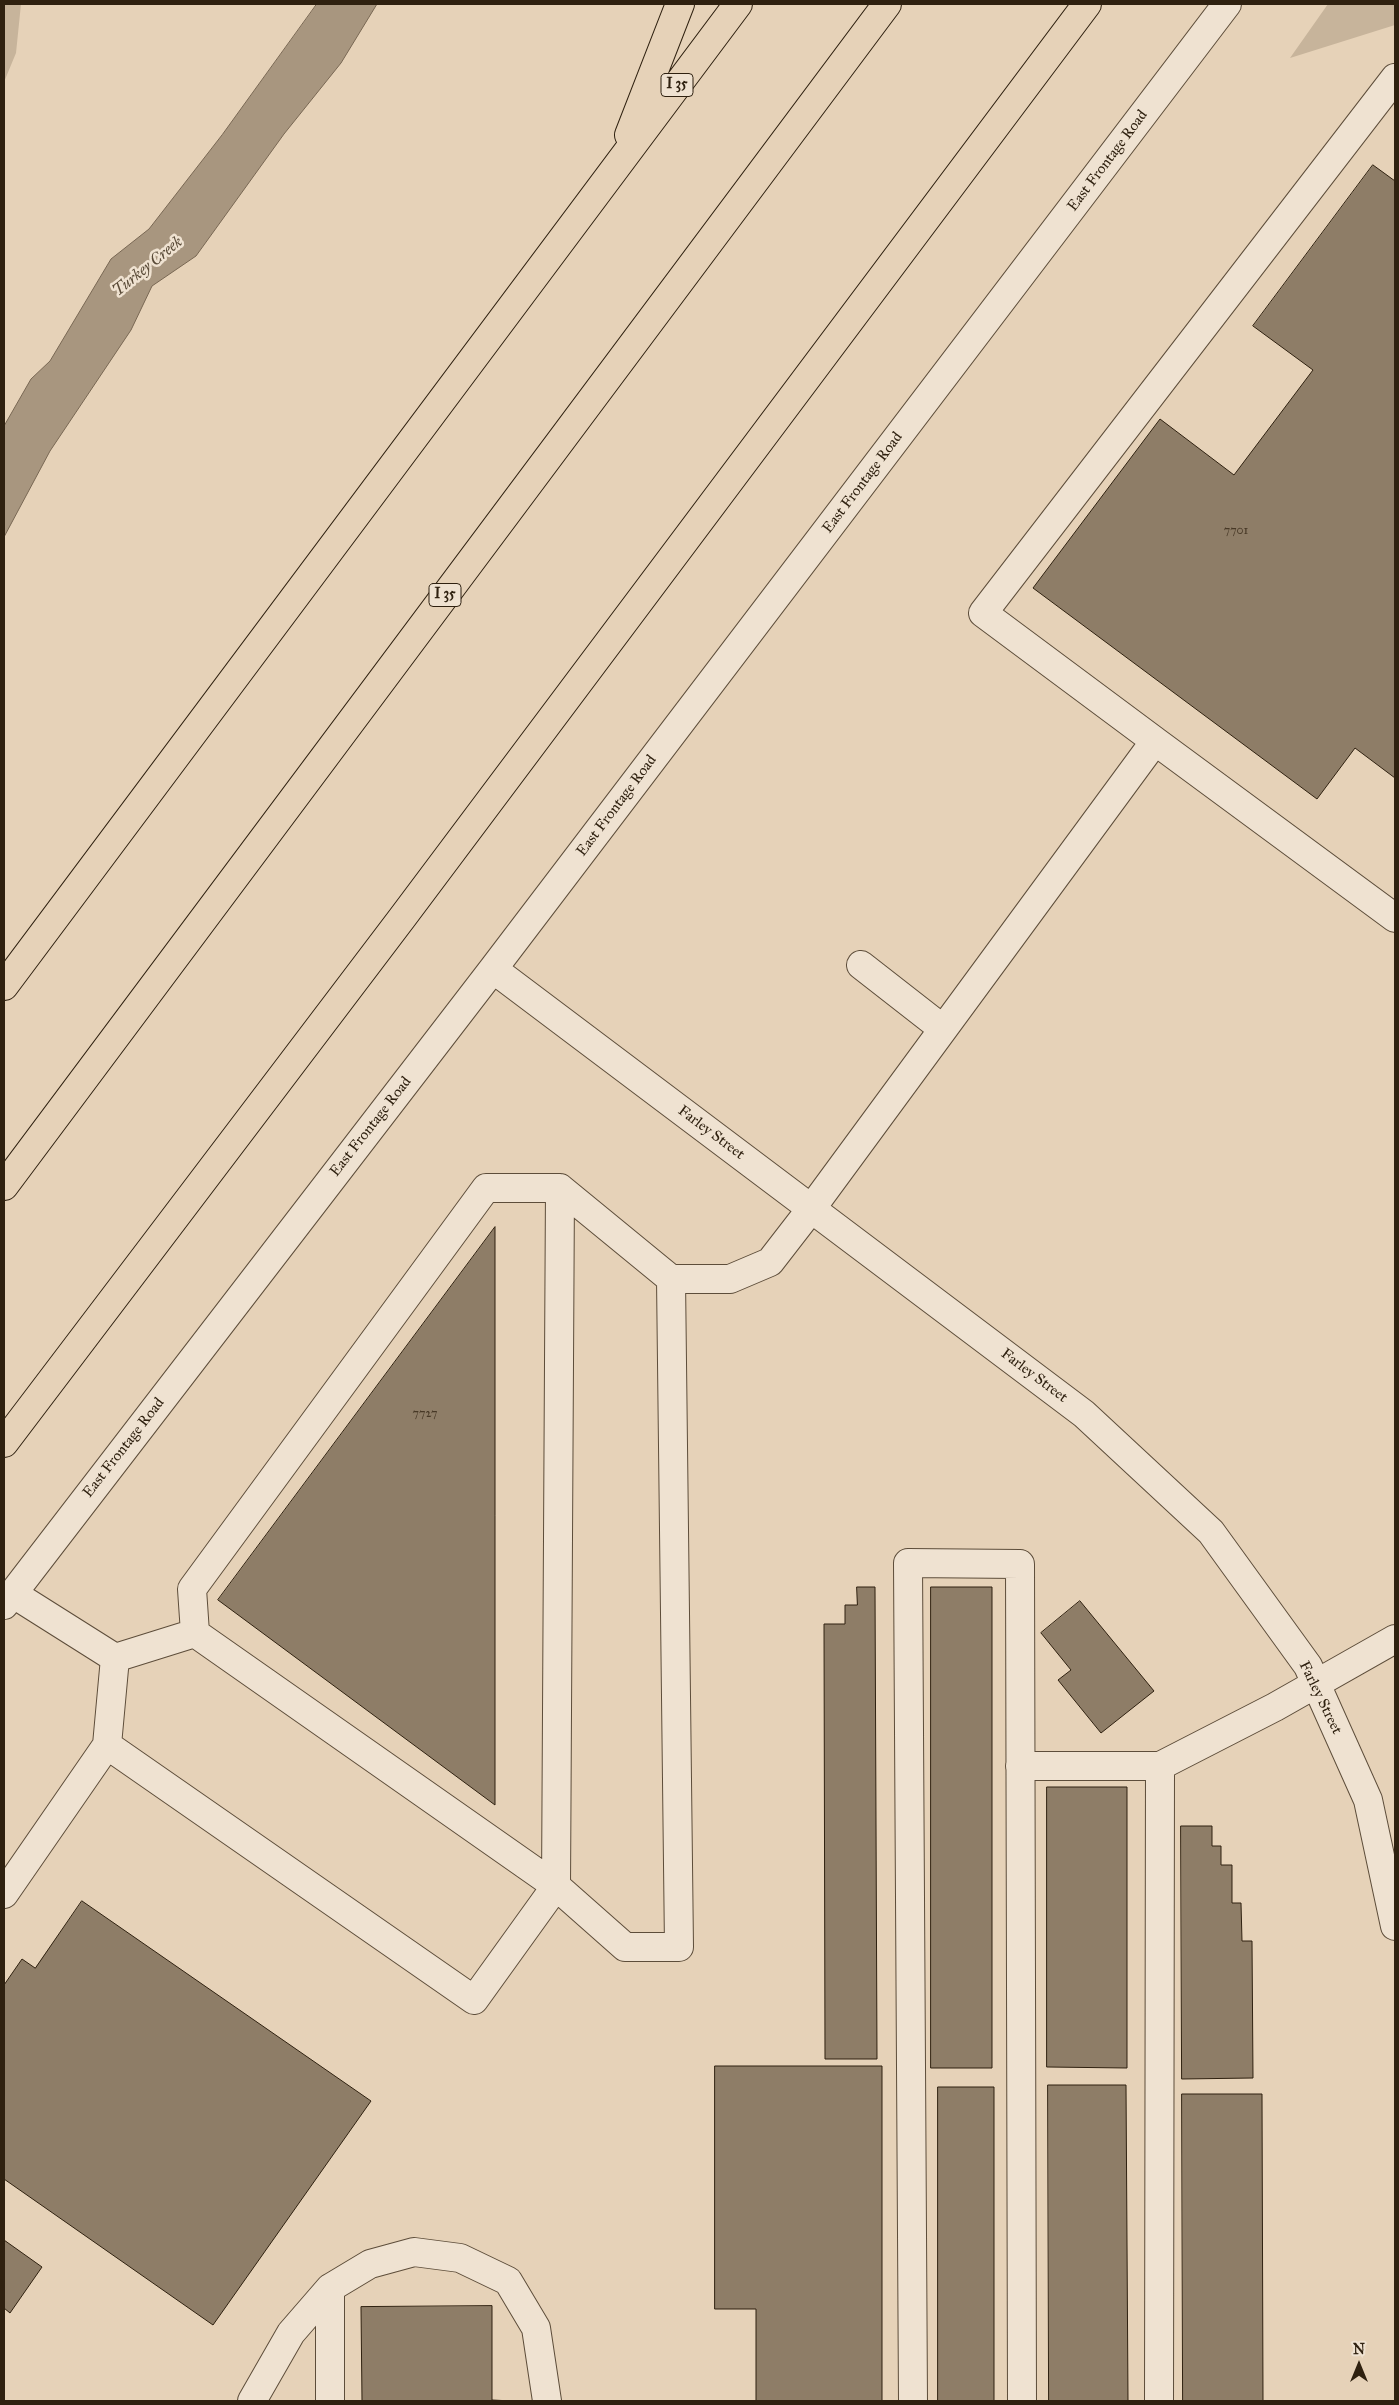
<!DOCTYPE html>
<html>
<head>
<meta charset="utf-8">
<style>
  body { margin:0 }
  #map { position:relative; width:1399px; height:2405px; overflow:hidden; background:#e6d2b8; font-family:"IM FELL Great Primer",serif }
  canvas { display:block }
  .frame { position:absolute; inset:0; border:5px solid #2f2110; pointer-events:none }
  .north { position:absolute; left:1334px; top:2340px; width:50px; height:50px; -webkit-text-stroke:4px #efe2d1; paint-order:stroke; rotate:0deg; font-size:14px; font-weight:700; line-height:20px; text-align:center; color:#2f2110 }
  .north::after { content:''; display:block; margin:auto; width:18px; height:22px; background:#2f2110; clip-path:polygon(50% 0,100% 100%,50% 72%,0 100%) }
</style>
</head>
<body>
<div id="map">
<canvas width="1399" height="2405"></canvas>
<div class="frame"></div>
<div class="north">N</div>
</div>
<script>
const context = document.querySelector('canvas').getContext('2d');
context.lineJoin = 'round';
function fill(path, color) {
  context.fillStyle = color;
  context.fill(path, 'evenodd');
}
function strokePath(path, color, width, dash) {
  context.strokeStyle = color;
  context.lineWidth = width;
  context.lineCap = dash ? 'butt' : 'round';
  context.setLineDash(dash || []);
  context.stroke(path);
}
function drawText(font, color, halo, rows, align = 'center') {
  context.font = font + ' "IM FELL Great Primer",serif';
  context.lineWidth = 5;
  context.setLineDash([]);
  context.textBaseline = 'middle';
  context.strokeStyle = halo;
  context.fillStyle = color;
  for (const [text, x, y, turn = 0] of rows) {
    context.save();
    context.translate(x, y);
    context.rotate((+turn || 0) * Math.PI / 180);
    context.textAlign = isNaN(turn) ? turn : align;
    if (halo) context.strokeText(text, 0, 0);
    context.fillText(text, 0, 0);
    context.restore();
  }
}
const green = new Path2D(`
  M4 4H21L16 53 4 82Z
  M1328 4H1395V25L1290 58Z`);
const water = new Path2D(`
  M317 4H377L341 63 284 134 196 256 152 286 131 330 50 451 4 537V426L31 379 50 361 111 259 149 229 222 135Z`);
const building = new Path2D(`
  M1373 165 1395 181V778L1355 748 1317 799 1033 588 1160 419 1234 475 1313 370 1253 326Z
  M495 1227V1805L218 1600Z
  M857 1587H875L877 2059H825L824 1624H845V1605H857Z
  M931 1587H992V2068H931Z
  M1080 1601 1154 1691 1101 1733 1058 1680 1071 1670 1041 1633Z
  M1047 1787H1127V2068L1047 2067Z
  M1181 1826H1212V1846H1221V1865H1232V1903H1241L1242 1941H1252L1253 2078 1182 2079Z
  M82 1901 371 2101 213 2325 4 2179V1985L22 1959 35 1968Z
  M715 2066H882V2401H756V2309H715Z
  M1048 2085H1126L1128 2401H1049Z
  M938 2087H994V2401H938Z
  M1182 2094H1262L1263 2401H1183Z
  M4 2240 42 2267 10 2313 4 2308Z
  M492 2306V2400L512 2401H362L361 2307Z`);
const minor = new Path2D(`
  M1155 741 983 613 1395 78
  M861 965 943 1029
  M493 969 1084 1414 1211 1532 1308 1666 1368 1800 1395 1926
  M671 1279H730L770 1262 811 1209 1155 741 1395 918
  M12 1593 115 1658 107 1745 474 2000 556 1886 195 1633 115 1658
  M4 1605 493 969 1227 4
  M195 1633 192 1589 486 1188H560L556 1886 625 1947H679L671 1279 560 1188
  M1020 1766H1160
  M4 1894 107 1745
  M252 2401 291 2333 330 2288 370 2264 414 2252 460 2258 508 2281 536 2328 547 2401
  M330 2401V2288
  M913 2401 908 1563 1020 1564 1022 2401
  M1159 2401 1160 1766 1275 1707 1395 1639`);
const highway = new Path2D(`
  M629 135 680 4
  M4 986 738 4
  M4 1186 887 4
  M4 1443 402 918 1087 4`);
const numberNames = [
  ["7701",1236,531],
  ["7727",425,1414]
];
const shields = [
  [677,85,32],
  [445,595,32]
];
const shieldNames = [
  ["I 35",677,85],
  ["I 35",445,595]
];
const streetNames = [
  ["East Frontage Road",1108,161,-53],
  ["East Frontage Road",863,483,-53],
  ["East Frontage Road",617,806,-53],
  ["East Frontage Road",371,1127,-52],
  ["Farley Street",711,1133,37],
  ["Farley Street",1034,1376,37],
  ["East Frontage Road",124,1448,-52],
  ["Farley Street",1320,1698,64]
];
const waterNames = [
  ["Turkey Creek",148,267,-39]
];
fill(green, '#c7b49b');
fill(water, '#a8967f');
strokePath(water, '#786753', 1);
fill(building, '#8e7d67');
strokePath(building, '#2f2110', 1);
strokePath(minor, '#5d4d3a', 30);
strokePath(highway, '#2f2110', 30);
strokePath(minor, '#efe2d1', 28);
strokePath(highway, '#e6d2b8', 28);
drawText('12px', '#473826', null, numberNames);
for (const [x, y, w] of shields) {
  const box = new Path2D();
  box.roundRect(x - w / 2, y - 11.5, w, 23, 4);
  context.fillStyle = '#efe2d1';
  context.fill(box);
  strokePath(box, '#2f2110', 1);
}
drawText('bold 14px', '#2f2110', null, shieldNames);
drawText('15px', '#2f2110', '#efe2d1', streetNames);
drawText('italic 16px', '#594a37', '#efe2d1', waterNames);
</script>
</body>
</html>
